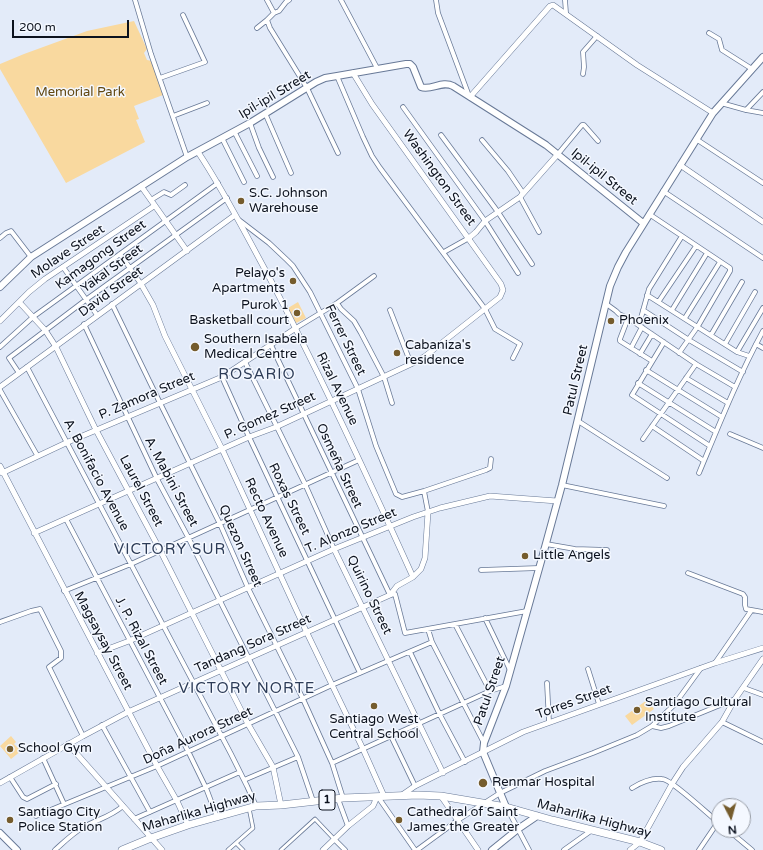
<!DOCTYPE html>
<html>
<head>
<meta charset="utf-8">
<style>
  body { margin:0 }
  #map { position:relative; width:763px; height:850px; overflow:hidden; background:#e3ebf9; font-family:"Varela Round",sans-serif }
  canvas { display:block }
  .north { position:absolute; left:711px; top:798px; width:40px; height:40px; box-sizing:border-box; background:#f4f8ff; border:1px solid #979ca5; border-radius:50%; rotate:174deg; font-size:11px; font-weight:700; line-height:16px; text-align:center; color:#0c121e }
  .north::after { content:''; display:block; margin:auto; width:14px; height:18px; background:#755c2d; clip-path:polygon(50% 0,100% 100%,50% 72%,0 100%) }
  .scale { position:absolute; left:12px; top:20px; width:117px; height:18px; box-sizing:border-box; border:2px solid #0c121e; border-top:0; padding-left:5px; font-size:12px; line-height:14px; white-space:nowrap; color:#0c121e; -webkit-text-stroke:3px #f4f8ff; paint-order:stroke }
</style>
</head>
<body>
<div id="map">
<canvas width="763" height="850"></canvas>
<div class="north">N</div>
<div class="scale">200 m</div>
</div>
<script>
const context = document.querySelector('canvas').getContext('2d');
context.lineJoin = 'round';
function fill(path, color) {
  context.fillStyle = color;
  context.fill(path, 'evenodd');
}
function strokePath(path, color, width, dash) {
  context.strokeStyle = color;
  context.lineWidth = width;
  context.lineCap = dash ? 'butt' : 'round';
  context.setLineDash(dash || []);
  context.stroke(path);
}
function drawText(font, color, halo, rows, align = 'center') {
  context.font = font + ' "Varela Round",sans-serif';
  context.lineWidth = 3;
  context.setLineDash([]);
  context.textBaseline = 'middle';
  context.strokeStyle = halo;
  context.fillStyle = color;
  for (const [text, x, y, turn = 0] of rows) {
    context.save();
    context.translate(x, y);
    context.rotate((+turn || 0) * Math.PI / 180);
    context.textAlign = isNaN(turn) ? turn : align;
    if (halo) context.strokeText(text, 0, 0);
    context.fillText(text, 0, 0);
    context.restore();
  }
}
const green = new Path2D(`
  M134 21 147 49 144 53 147 60 152 61 163 95 134 106 139 119 136 120 145 142 66 183 0 69V64L24 54 87 31Z
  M298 302 306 318 296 323 288 308Z
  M647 700 654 709 632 725 625 716Z
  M11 736 16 742 14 744 21 751 11 759 0 746Z`);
const pedestrian = new Path2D(`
  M236 843 243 850
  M228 850 253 828 249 808
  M281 850 315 819 334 839`);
const minor = new Path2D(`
  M135 0 151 54 187 157
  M267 0 274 13
  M289 0 286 2 279 11 274 13 267 20 270 28 307 88 338 153
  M341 0 377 68
  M436 0 438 13 469 96
  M565 0 566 13
  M257 28 267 20
  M709 33 719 39 722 50 752 69
  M583 74 584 67 583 52 597 36
  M337 76 363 137 372 156 380 168 485 309 495 329 520 344 513 358
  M160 78 205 62 183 15
  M721 103 746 110 763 113
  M403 107 485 221 518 273
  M746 110 763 92
  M265 113 291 173
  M173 116 207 103
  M250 123 259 148 273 177
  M234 131 257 176
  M441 135 498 212 532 264
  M222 138 244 182
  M696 139 763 183
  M482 140 508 171 523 193
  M558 154 582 125H584L598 141
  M663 191 763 258
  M520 197 539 232
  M151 200 164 192 171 195 185 185
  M239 220 269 243 287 260 293 266 310 292 358 389 376 446 396 494 402 497 424 491 486 470 490 468 491 459
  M0 238 6 233 11 231 31 257
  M444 252 469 238
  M120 254 141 284
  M63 267 97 315
  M647 295 737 352 749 356
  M659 301 696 246
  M337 303 341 309 354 321 361 333 384 377 392 403
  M605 303 616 311 619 314 628 318 696 364 735 387
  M112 304 160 403 220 524 248 588 303 699 332 763 343 798
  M390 310 411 364
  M643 310 689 340 743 372
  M672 310 707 253
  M628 318 620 339V341L652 361
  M685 318 720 262
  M84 324 157 479 188 537 298 757 313 801
  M639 325 649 289 682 236 649 214
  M296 328 337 303 374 276
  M711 335 742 282
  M664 342 632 395 710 446
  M725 344 755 292
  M756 344 763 348
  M271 345 390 595 395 594 405 633 527 611
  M0 347 33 317 218 183
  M631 348 642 327
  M737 352 763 308
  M679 353 698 326 730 271V268L682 236
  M640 354 652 334
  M245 362 305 484 334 549
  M27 367 231 754 247 786 256 806
  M646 370 722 417
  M19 373 9 358 87 299 227 198
  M222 377 249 437 360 673
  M686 378 728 403
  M638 383 716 432
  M0 390 37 455
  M578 421 667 478
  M652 426 704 461
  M730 434 763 448
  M643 439 696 364
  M699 473C719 425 738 377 763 331
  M562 485 664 506
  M424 491 428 512
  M66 519 188 751 206 788 217 817
  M546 544 575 549 607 550
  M481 570 539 568
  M688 573 743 594 745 597V605L746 609 763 612
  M64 591 131 564 359 460
  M485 618 510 670
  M0 622 31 611 40 609 61 651V658L49 667 83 736
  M455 624 490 691
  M428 629 432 642 484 743
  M410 652 440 715 465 762
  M715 663 751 611
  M588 669 599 704
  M547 683 549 722
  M744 688 763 695
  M722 722 763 742
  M102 725 150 812
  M652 726 661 728 669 726 735 699
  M391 736 415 786
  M43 758 64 804
  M332 763 490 691 506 686
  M10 777 23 797 27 799 56 784
  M244 780 298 757
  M632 788C640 783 652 778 662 779 671 779 709 815 719 823
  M378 797 415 850
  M338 799 348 826
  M507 808 529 850
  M36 816 157 766 332 685 432 642
  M134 819 240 772
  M728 830 752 850
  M334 839 345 850
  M55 850C64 842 72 834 82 828 97 819 109 818 123 806
  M417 850 458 820 500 793 545 771 593 753 637 735 652 726 674 705 701 668
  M564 850 592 830
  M699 850 718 822`);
const tertiary = new Path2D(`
  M470 97 550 6 553 5 637 65 713 113
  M198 152C224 191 245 233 268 275 320 374 367 475 413 577
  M680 165 763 222
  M141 186 187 251
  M469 238 476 232 485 221 520 197 558 154
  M141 284 153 305 165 336 222 449 307 633 363 749 384 796
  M20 303 45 330 56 347 96 430 160 550 248 724 273 767 281 805
  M0 321 29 292 45 279 154 206
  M0 387 235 215
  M0 466 157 766 177 801 188 825
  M2 473 68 442 222 377 296 328
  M34 533 249 437 276 427 411 364 424 357 500 297 503 290 501 284 372 104 353 73
  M334 549 443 773
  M97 653 129 641 334 549 413 517 440 508 490 496 557 501
  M68 744 162 850
  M0 783 83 736 128 712 390 595 397 586 413 577 421 569 425 558 428 512
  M402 795 415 786 523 732 715 663 763 648
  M441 796 478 850
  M323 850 348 826 373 806 377 797
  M630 850 640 842 672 784 683 767 722 722 735 699 763 659`);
const secondary = new Path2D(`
  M0 287 31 257 187 157 250 123 316 82 325 78 337 76 406 64H410L413 67 421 87C431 91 442 80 453 86L546 145 643 223
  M506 807 483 752 484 743 506 686 542 558 562 485 610 286 618 267 626 252 713 113 763 57
  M0 833 17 850
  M492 850 518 829 537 816`);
const primary = new Path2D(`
  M122 850 151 838 188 825 256 806 281 805 343 798 418 795 441 796 506 807 552 820 640 842 661 850`);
const markers = [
  [241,201,4,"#755c2d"],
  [293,281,4,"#755c2d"],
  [297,313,4,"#755c2d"],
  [611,321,4,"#755c2d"],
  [195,347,5,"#755c2d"],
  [397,353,4,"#755c2d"],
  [525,556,4,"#755c2d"],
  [374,706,4,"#755c2d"],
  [637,710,4,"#755c2d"],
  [10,749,4,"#755c2d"],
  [483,783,5,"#755c2d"],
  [10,820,4,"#755c2d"],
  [399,820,4,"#755c2d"]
];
const shields = [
  [327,800,16]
];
const shieldNames = [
  ["1",327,800]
];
const parkNames = [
  ["Memorial Park",80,93]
];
const streetNames = [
  ["Ipil-ipil Street",275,95,-31],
  ["Ipil-ipil Street",604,177,39],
  ["Washington Street",439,178,54],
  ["Molave Street",68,252,-34],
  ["Kamagong Street",101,255,-36],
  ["Yakal Street",112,269,-36],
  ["David Street",111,292,-36],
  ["Ferrer Street",345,340,64],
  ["Patul Street",576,380,-77],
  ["Rizal Avenue",337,389,64],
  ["P. Zamora Street",147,396,-23],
  ["P. Gomez Street",270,416,-24],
  ["Osmeña Street",339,466,65],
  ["A. Bonifacio Avenue",96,475,62],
  ["A. Mabini Street",171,482,62],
  ["Laurel Street",141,491,62],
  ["Roxas Street",289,499,64],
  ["Recto Avenue",266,518,65],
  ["T. Alonzo Street",351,531,-23],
  ["Quezon Street",240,546,66],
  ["Quirino Street",369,595,64],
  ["Magsaysay Street",103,641,62],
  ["J. P. Rizal Street",141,641,62],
  ["Tandang Sora Street",253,644,-24],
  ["Patul Street",490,691,-71],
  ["Torres Street",574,702,-20],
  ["Doña Aurora Street",198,736,-25],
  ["Maharlika Highway",199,812,-16],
  ["Maharlika Highway",594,819,15]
];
const poiNames = [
  ["S.C. Johnson",249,194],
  ["Warehouse",249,209],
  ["Pelayo's",285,274,"right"],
  ["Apartments",285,289,"right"],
  ["Purok 1",289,306,"right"],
  ["Basketball court",289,321,"right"],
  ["Phoenix",619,321],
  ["Southern Isabela",204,340],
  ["Medical Centre",204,355],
  ["Cabaniza's",405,346],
  ["residence",405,361],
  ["Little Angels",533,556],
  ["Santiago Cultural",645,703],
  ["Institute",645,718],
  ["Santiago West",374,720,"center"],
  ["Central School",374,735,"center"],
  ["School Gym",18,749],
  ["Renmar Hospital",492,783],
  ["Santiago City",18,813],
  ["Police Station",18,828],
  ["Cathedral of Saint",407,813],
  ["James the Greater",407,828]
];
const quarterNames = [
  ["ROSARIO",257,375],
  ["VICTORY SUR",170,550],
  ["VICTORY NORTE",247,689]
];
fill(green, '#f9d99f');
strokePath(pedestrian, '#687997', 4.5);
strokePath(minor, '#687997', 5.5);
strokePath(tertiary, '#687997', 6);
strokePath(secondary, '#687997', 8);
strokePath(primary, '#687997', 8);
strokePath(pedestrian, '#fff', 3);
strokePath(minor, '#fff', 4);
strokePath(tertiary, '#fff', 5);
strokePath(secondary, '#fff', 6);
strokePath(primary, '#fff', 7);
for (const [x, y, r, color] of markers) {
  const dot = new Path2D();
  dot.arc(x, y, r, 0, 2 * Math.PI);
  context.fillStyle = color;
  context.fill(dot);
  strokePath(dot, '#f4f8ff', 1.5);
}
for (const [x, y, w] of shields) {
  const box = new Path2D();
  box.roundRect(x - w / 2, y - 10, w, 20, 3);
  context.fillStyle = '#f4f8ff';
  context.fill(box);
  strokePath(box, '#0c121e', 1);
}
drawText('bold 12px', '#0c121e', null, shieldNames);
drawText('13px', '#624811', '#f4f8ff', parkNames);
drawText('13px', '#0c121e', '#f4f8ff', streetNames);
drawText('13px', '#0c121e', '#f4f8ff', poiNames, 'left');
context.letterSpacing = '1px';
drawText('15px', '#2d3c57', '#f4f8ff', quarterNames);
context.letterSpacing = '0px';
</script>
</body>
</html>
